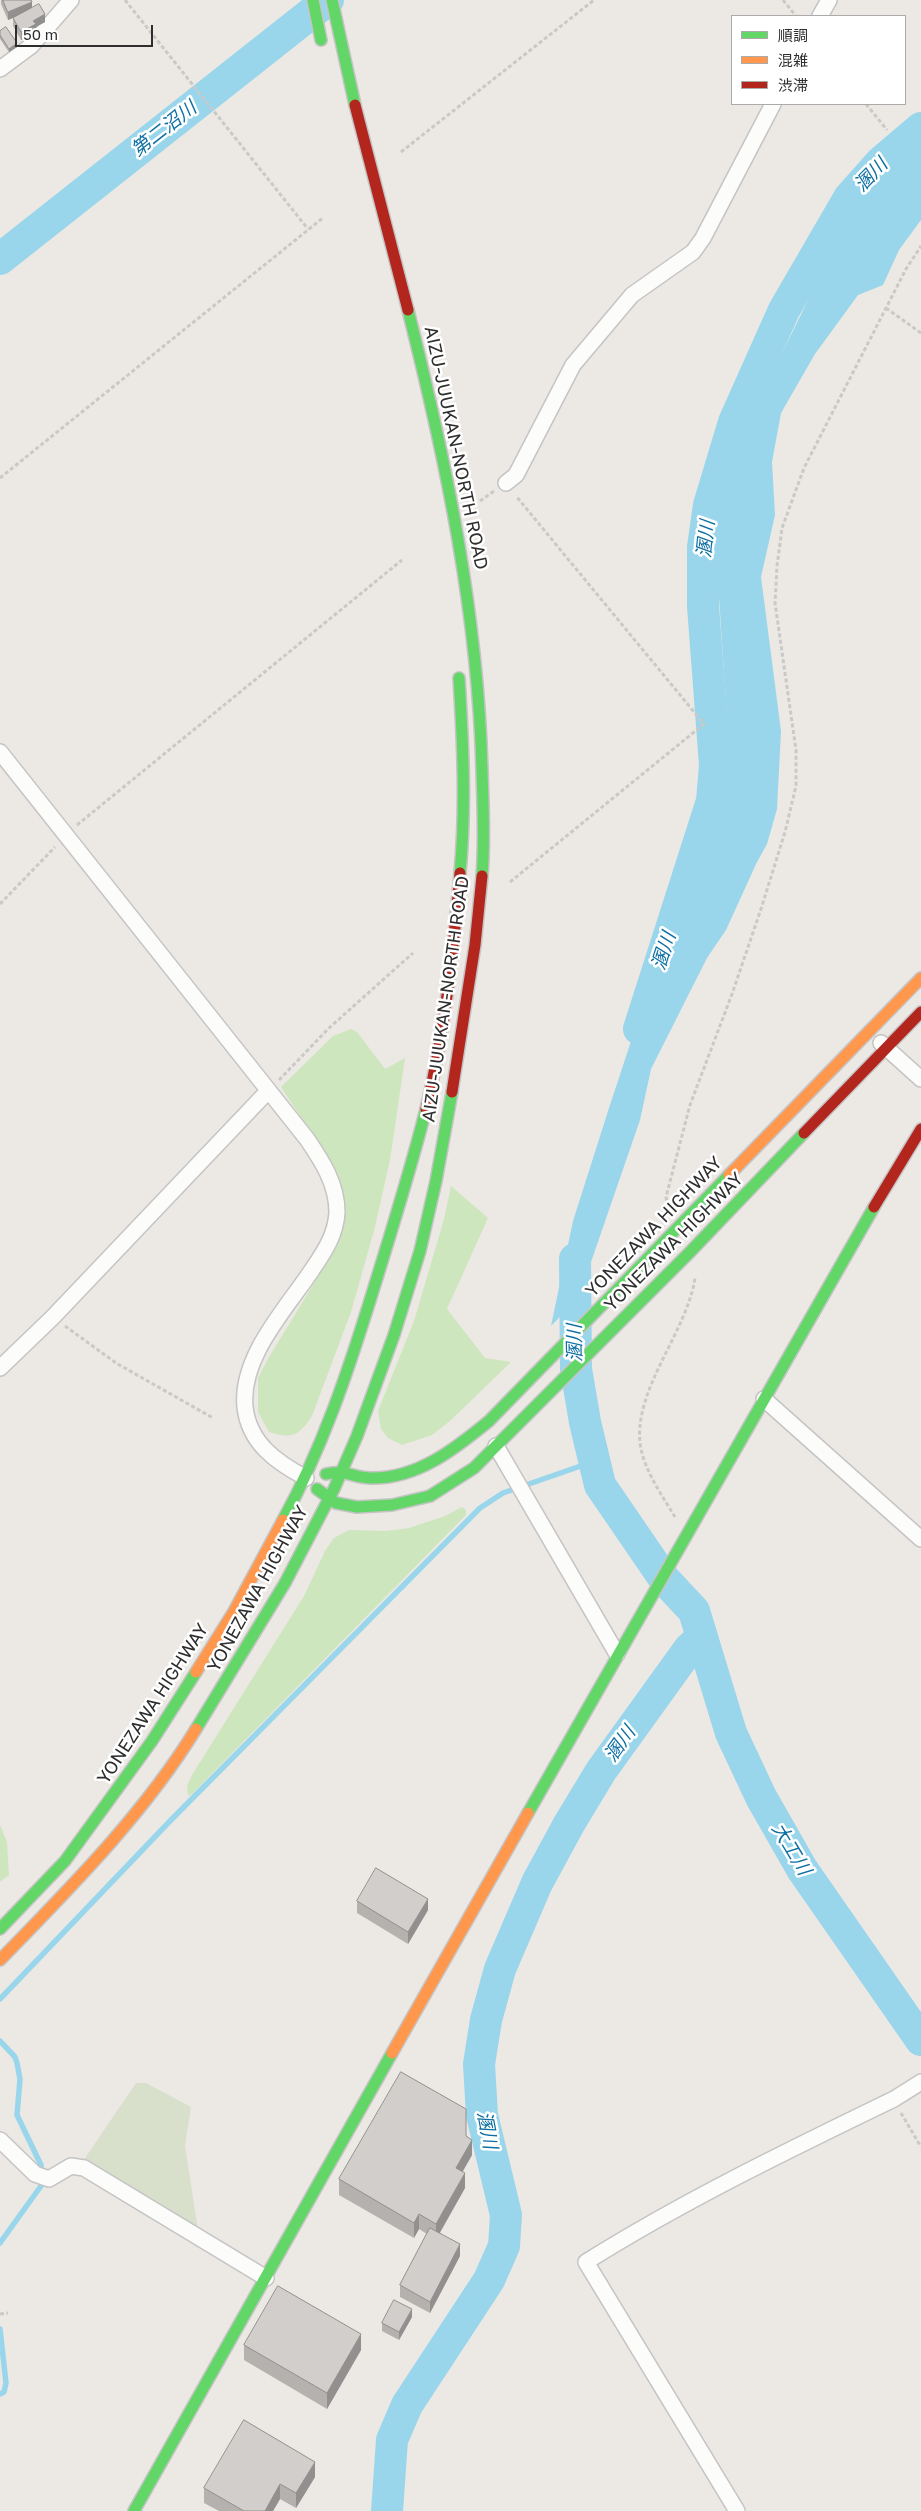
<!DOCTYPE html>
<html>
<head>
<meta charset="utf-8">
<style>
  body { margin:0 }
  #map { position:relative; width:921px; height:2511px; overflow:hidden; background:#ece8e4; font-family:"Golos Text","Noto Sans JP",sans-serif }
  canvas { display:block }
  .legend { position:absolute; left:731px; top:15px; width:175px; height:90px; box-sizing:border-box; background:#fff; border:1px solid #ababab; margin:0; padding:6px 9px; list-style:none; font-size:15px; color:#2e2e2e }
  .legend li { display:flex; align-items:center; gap:10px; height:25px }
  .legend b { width:25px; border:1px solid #ababab }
  .scale { position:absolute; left:15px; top:25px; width:138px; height:22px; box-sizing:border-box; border:2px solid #2e2e2e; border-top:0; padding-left:6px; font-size:15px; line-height:18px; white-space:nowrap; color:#2e2e2e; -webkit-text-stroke:4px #fff; paint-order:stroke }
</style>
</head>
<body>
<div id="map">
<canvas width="921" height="2511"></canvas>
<ul class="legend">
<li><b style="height:6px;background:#63d668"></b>順調</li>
<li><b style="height:6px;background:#ff974d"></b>混雑</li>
<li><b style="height:6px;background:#b3261e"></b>渋滞</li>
</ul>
<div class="scale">50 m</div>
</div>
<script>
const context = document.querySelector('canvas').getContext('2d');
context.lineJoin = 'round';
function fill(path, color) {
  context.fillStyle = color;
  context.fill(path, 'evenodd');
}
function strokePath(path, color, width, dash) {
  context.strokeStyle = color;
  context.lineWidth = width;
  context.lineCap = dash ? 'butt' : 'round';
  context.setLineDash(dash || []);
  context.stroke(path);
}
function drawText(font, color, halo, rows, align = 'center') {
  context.font = font + ' "Golos Text","Noto Sans JP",sans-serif';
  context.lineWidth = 5;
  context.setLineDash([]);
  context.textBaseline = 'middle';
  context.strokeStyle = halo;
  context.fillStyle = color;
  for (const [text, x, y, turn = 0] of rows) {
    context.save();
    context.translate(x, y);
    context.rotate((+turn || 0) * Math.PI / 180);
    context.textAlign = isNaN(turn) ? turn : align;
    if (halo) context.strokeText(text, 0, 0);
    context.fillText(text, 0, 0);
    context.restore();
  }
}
const green = new Path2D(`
  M351 1029 357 1032 385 1069 405 1058 390 1160 375 1227 351 1312 312 1416C299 1436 292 1439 269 1432L258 1412V1378L269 1357 330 1257 341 1235 344 1221 343 1194 338 1174 281 1087 333 1036Z
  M451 1186 488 1218 447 1309 485 1358 511 1362 450 1421 432 1435 402 1445 388 1438 381 1429 378 1411 414 1321 444 1219Z
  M462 1507 466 1510V1515L192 1794 188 1796 187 1786 192 1775 304 1596 325 1551 334 1538 349 1530 387 1531 409 1528 445 1516Z
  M0 1825 7 1842 9 1875 0 1882Z`);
const cemetery = new Path2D(`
  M136 2083H146L191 2107 185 2146 198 2230 83 2161Z`);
const water = new Path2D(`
  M921 145V220L899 250 883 285 858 295 815 354 781 413 772 462 775 515 761 577 781 731 777 809 767 844 757 862 726 930 707 958 651 1069 640 1120 590 1265 584 1292 551 1326 573 1221 609 1108 642 1008 682 931 721 810 730 763 716 552 719 511 734 453 747 418 769 380 847 220 876 184 901 158Z`);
const stream = new Path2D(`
  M0 1999 170 1821 480 1508 503 1493 595 1461
  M0 2041 15 2057 17 2063 20 2079 17 2115 41 2165V2186L0 2243
  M0 2329 6 2383 4 2392 0 2394`);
const river = new Path2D(`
  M0 259 328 0
  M639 1029 712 801 715 765 703 606V547L709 505 734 422 784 310 849 198 881 162 921 128
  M575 1259 576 1369 585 1422 600 1485 665 1580 694 1611 731 1733 761 1797 802 1869 921 2040
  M387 2511 392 2440 407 2405 489 2280 504 2246 506 2215 482 2115 479 2064 486 2020 500 1969 537 1883 569 1824 601 1771 689 1649 702 1637`);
const path = new Path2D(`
  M125 0 308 229
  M783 0 796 16
  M866 104 887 130
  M401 152 594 0
  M886 308 921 333
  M0 478 324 217
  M480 501 494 491
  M77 825 402 560
  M510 882 704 724 516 496
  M0 904 55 847
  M279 1080 329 1028 413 953
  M668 1207 666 1197 690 1105 732 994 761 909 785 832 796 786V750L775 603 777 566 782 528 804 468 906 269 921 246
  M65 1326 116 1363 213 1418
  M675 1517C663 1497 646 1473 641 1449 630 1393 687 1333 695 1278
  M901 2113 921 2147
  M0 2314 8 2313`);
const street = new Path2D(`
  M820 16 829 0
  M0 69 31 46 71 0
  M506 483 516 475 573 365 632 295 693 252 703 238 773 104
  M0 752 307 1139C322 1161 337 1184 337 1212 336 1235 324 1252 312 1270 286 1309 240 1357 245 1407 249 1443 276 1462 306 1478
  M881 1043 921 1079
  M0 1368 53 1317 268 1091
  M764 1399 921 1539
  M496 1446 617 1654
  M0 2140 35 2174 49 2179 71 2166 84 2168 266 2278
  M737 2511 586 2262C685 2200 789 2150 894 2099L921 2082`);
const fast = new Path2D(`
  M313 0 321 40
  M332 0 355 105
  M408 310C446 461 478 614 482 770 483 805 485 841 482 876
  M459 678C463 742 466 809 460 873
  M326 1474C348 1469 352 1478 371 1478 417 1479 455 1449 489 1421L729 1175
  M317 1489 336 1503 357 1507 392 1505 430 1496 474 1468 691 1251 804 1133
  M283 1520C322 1449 348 1372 372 1294 391 1233 410 1172 426 1109
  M196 1729 285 1583 334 1489 357 1436 394 1335 420 1251 436 1181 452 1092
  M528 1813 874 1207
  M0 1929 65 1861 152 1741 196 1672
  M134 2511 392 2053`);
const slow = new Path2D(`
  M729 1175 921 978
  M196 1672 233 1613 283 1520
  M0 1960C69 1889 144 1814 196 1729
  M392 2053 528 1813`);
const jam = new Path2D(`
  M355 105 408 310
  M452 1092 475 945 482 876
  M426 1109C445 1032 453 952 460 873
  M804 1133 921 1012
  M874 1207 921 1129`);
const wall = new Path2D(`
  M1 0H31L32 8 45 22 36 27V32L21 40 13 26V18L16 16 8 20 1 4Z
  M0 31 17 47 9 52 0 39Z
  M357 1901 428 1910 408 1944 357 1913Z
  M466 2136 472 2155 463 2171 465 2188 440 2233 460 2256 430 2313 400 2297V2285L427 2234 419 2229 414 2238 339 2195V2179Z
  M412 2317 399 2340 382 2331V2323Z
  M244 2345 361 2350 327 2409 244 2360Z
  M315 2477 296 2508 280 2499 273 2511H219L204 2503V2488Z`);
const shadedWall = new Path2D(`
  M32 2V10L8 20V12Z
  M45 14V22L36 27V32L21 40V32L33 21Z
  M17 43V47L9 52V49Z
  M428 1899V1910L408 1944V1932Z
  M472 2140V2155L456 2183V2168Z
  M465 2173V2188L436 2239V2224Z
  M419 2214V2229L414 2238V2223Z
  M460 2244V2256L430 2313V2302Z
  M412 2309V2317L399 2340V2332Z
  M361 2334V2350L327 2409V2393Z
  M315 2462V2477L296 2508V2493Z
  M280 2484V2499L273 2511H265Z`);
const building = new Path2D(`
  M3 0H31L32 2 8 12Z
  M39 4 45 14 33 21 36 24 21 32 13 18Z
  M6 27 17 43 9 49 0 35V31Z
  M376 1868 428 1899 408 1932 357 1901Z
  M401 2072 466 2109V2136L472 2140 456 2168 465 2173 436 2224 419 2214 414 2223 339 2179Z
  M430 2228 460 2244 430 2302 400 2285Z
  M278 2286 361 2334 327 2393 244 2345Z
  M394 2300 412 2309 399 2332 382 2323Z
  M244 2420 315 2462 296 2493 280 2484 265 2511H244L204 2488Z`);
const streetNames = [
  ["AIZU-JUUKAN-NORTH ROAD",456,448,78],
  ["AIZU-JUUKAN-NORTH ROAD",446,999,-82],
  ["YONEZAWA HIGHWAY",654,1227,-46],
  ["YONEZAWA HIGHWAY",674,1242,-45],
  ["YONEZAWA HIGHWAY",258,1589,-61],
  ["YONEZAWA HIGHWAY",153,1704,-57]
];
const waterNames = [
  ["第二沼川",164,129,-38],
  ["溷川",871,175,-46],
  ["溷川",706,539,-84],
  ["溷川",664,951,-72],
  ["溷川",575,1343,-91],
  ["溷川",620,1744,-54],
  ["大工川",791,1849,59],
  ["溷川",487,2130,79]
];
fill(green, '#cee6be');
fill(cemetery, '#d8e0cc');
fill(water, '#99d6ec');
strokePath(stream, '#99d6ec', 5.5);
strokePath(river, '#99d6ec', 32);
strokePath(street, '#c5c4c5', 18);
strokePath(fast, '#c5c4c5', 14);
strokePath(slow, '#c5c4c5', 14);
strokePath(jam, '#c5c4c5', 14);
strokePath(path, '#c9c9c8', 3, [4, 2.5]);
strokePath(street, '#fcfcfb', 15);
strokePath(fast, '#63d668', 11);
strokePath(slow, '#ff974d', 11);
strokePath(jam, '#b3261e', 11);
fill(wall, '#b4b1af');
fill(shadedWall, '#92908e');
fill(building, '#d1cecb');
strokePath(building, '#92908e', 1);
drawText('18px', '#2e2e2e', '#fff', streetNames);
drawText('italic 19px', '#0d6fa3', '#fff', waterNames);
</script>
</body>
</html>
